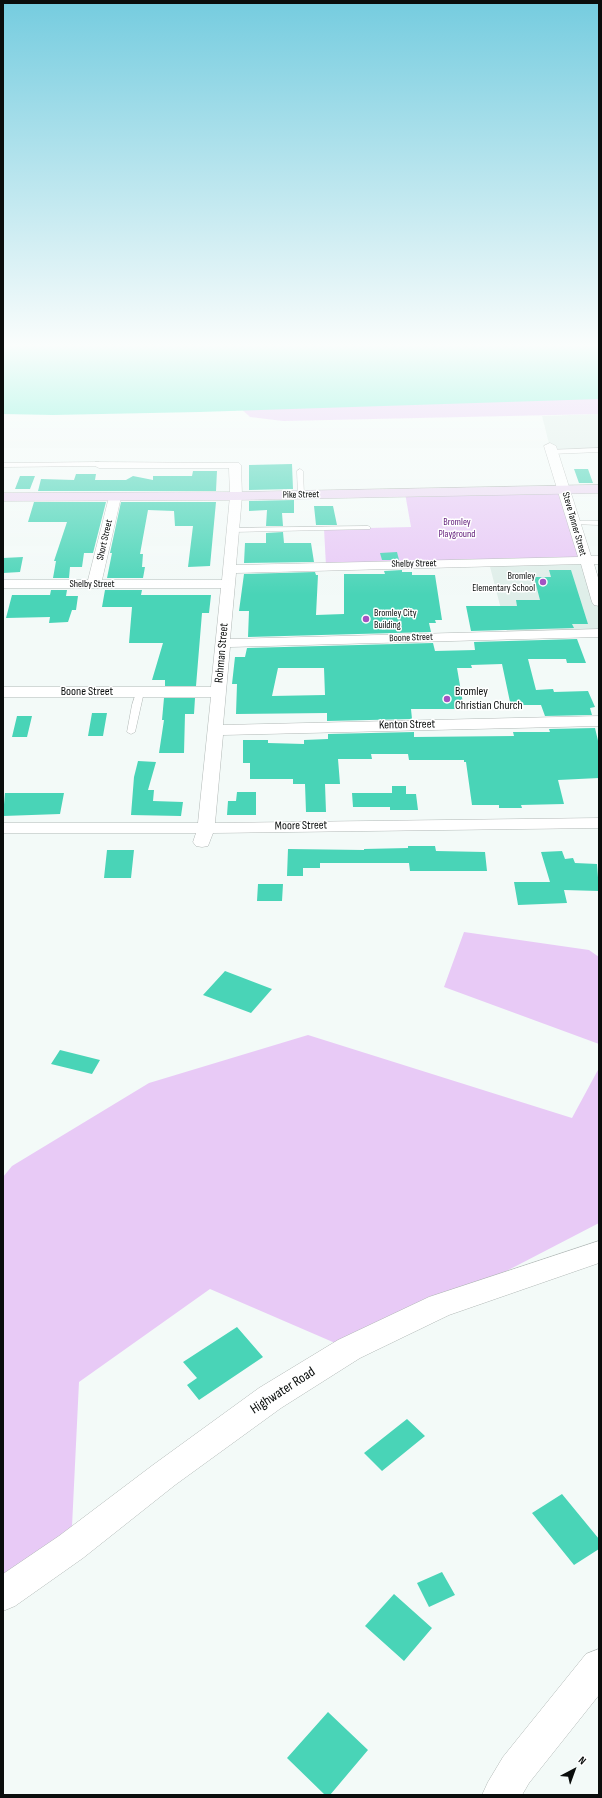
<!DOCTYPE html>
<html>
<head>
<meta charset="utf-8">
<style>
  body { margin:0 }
  #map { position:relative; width:602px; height:1798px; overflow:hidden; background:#f3faf8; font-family:"Sofia Sans Condensed",sans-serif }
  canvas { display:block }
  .frame { position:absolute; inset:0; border:4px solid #0a0d0c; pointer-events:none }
  .north { position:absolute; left:554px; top:1750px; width:40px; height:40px; -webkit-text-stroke:3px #fff; paint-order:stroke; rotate:41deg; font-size:11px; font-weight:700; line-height:16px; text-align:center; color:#0a0d0c }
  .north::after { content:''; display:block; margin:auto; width:14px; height:18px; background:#0a0d0c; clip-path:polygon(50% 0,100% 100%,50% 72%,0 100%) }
</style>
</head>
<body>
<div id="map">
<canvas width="602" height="1798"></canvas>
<div class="frame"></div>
<div class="north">N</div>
</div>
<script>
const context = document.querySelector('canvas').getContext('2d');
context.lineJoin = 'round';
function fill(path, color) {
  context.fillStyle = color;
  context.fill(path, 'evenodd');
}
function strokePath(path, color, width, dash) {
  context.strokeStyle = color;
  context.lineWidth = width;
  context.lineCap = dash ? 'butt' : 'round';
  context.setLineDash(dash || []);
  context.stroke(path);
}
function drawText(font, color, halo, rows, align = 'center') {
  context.font = font + ' "Sofia Sans Condensed",sans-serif';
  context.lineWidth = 3;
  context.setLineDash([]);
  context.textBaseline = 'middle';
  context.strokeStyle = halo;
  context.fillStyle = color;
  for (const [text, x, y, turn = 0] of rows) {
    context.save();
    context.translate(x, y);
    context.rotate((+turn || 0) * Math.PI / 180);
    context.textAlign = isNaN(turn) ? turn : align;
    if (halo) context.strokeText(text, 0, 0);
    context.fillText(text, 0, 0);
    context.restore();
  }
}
const built = new Path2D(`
  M599 414V450L551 452 542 416Z
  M585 560 599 602V633L508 636 489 563Z`);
const green = new Path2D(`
  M599 391V414L283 421 250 417 237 405Z
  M564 490 585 560 326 566 324 529 411 527 405 493Z
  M464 932 589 950 599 957V1044L444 987Z
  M308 1035 572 1118 599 1068V1223L439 1306 349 1349 210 1289 79 1382 71 1547 3 1594V1177L12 1166 149 1083Z`);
const water = new Path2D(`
  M3 343H599V399L199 412 53 415 3 414Z`);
const building = new Path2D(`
  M292 464 293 489 249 490V465Z
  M574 469H588L593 483H579Z
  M193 471H217L216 491H38L41 479 74 480 76 474H96L95 480H126L133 476 153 480V476H192Z
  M20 476H35L30 489H15Z
  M294 500V513H282L283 526H266L267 510 249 511V501Z
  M34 502H106L93 553H84L82 567H70L69 578H53L56 561H54L67 522H28Z
  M121 502H216L210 566 188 567 193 526H175L174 511 148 510 140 554H143L142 567H145L143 578H107L112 553H110Z
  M314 506H333L337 525H316Z
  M283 532 284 543H311L314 562 244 563 245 543H266V533Z
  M397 552 399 560H382L380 553Z
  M23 557 20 572 3 573V558Z
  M402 570V572H412V575H435L442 620H435L436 623H429L431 632 248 637 249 611H239L244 574 315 572 316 575H318L316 615 344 614V574H385L384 571Z
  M549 570H571L588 624H572L574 628 471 631 466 606H517L516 600H540L534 577H551Z
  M51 590H67L66 596H78L76 610H72L68 622 49 623 50 617 6 618 12 595H50Z
  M105 590H142L141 595H211L209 613H202L196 686H165V680H152L163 643H129L132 607H102Z
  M577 639 586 663H567L566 659H528L536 690 553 689 554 692 588 691 595 707 590 708 592 715 545 716 541 705H517L516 702H510L502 664 471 665 472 668H457L464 709H411L412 719 327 721V713L236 714 237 684H232L235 657H245L247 648 433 643 435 651 475 650 474 642ZM278 668H324L325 695 272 696Z
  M164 698H195L194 714H185L184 753H159L164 720H162Z
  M92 713H107L103 736H88Z
  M17 716H32L27 737H12Z
  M595 728 599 745V778L558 780 564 804 521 805 522 808H499V805H472L466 762H464V760H409L408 754H371L372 759H338L340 784H325L326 812H306L305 784H293V779H250V763H243V740H268V743L304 744V740L328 739V734L414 732V737L514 736 513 732H550L549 729Z
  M138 761 156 762 148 790H154L153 801 183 802 181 816 131 815 134 777Z
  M392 786H406V794H416L418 810H390V807H353L352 793H392Z
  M237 792H256V815H227L228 801H236Z
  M5 793H64L60 814 3 816Z
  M408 846H435L436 851 485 852 487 871H410L409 863H320V868H303V876H287L288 849 364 850V849L408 848Z
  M107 850H134L131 878H104Z
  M562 851 565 859 573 858 575 863 597 864 599 891 564 890 567 903 518 905 514 882H550L541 852Z
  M258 884H283L282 901H257Z
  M225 971 272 989 251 1013 203 995Z
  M60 1050 100 1060 92 1074 51 1064Z
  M237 1327 263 1357 199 1400 187 1385 197 1378 183 1362Z
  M407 1419 425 1436 382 1471 364 1453Z
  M562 1494 599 1539V1549L574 1565 532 1513Z
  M442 1572 455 1595 429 1607 417 1583Z
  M394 1594 432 1628 404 1661 365 1626Z
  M328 1712 368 1750 330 1795H325L287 1758Z`);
const service = new Path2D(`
  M599 448V452L551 454 548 452 551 450Z
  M3 463 99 462 102 464 99 466 3 467Z
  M300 469 303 471 304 495 301 497 298 495 297 471Z
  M574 521H599V525L572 524V522Z
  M368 526 370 527V529L233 532 230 530 233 528Z
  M137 690H140L144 692 135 732 131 734 127 732 132 705Z`);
const minor = new Path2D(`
  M550 443 556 446 591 556H599V564H594L599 581V606L594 605 592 602 581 564 236 573 230 639 599 629V637L230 647 223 725 599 716V726L223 735 215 823 599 818V828L213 833 208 846 202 847 196 846 193 842 196 833H3V823H198L211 697H3V687H211L221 588H3V580H88L109 497 111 494H119L121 497 102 580H222L230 496 229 468H99L95 466 93 464 95 462 239 463 241 465 242 496 236 565 578 557 544 446Z`);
const tertiary = new Path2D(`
  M599 1241V1263L449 1315 360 1358 281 1408 175 1485 83 1558 15 1606 3 1611V1574L59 1536 153 1465 259 1388 338 1340 429 1297Z
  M599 1649V1695L529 1783 522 1795H482L488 1782 503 1757 586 1654Z`);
const secondary = new Path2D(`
  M599 485V493L236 500 3 501V493L236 492Z`);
const markers = [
  [543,582,4,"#a353c3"],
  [366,619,4,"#a353c3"],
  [447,699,4,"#a353c3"]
];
const farStreetnames = [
  ["Pike Street",301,495,-1],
  ["Steve Tanner Street",574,524,74],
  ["Short Street",105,540,-77],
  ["Shelby Street",414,564,-1],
  ["Shelby Street",92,584],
  ["Boone Street",411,638,-2]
];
const farParknames = [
  ["Bromley",457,522],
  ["Playground",457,534]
];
const farPoinames = [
  ["Bromley",535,576],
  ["Elementary School",535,588],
  ["Bromley City",374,613,"left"],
  ["Building",374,625,"left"]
];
const streetNames = [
  ["Rohman Street",222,653,-85],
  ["Boone Street",87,692],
  ["Kenton Street",407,725,-1],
  ["Moore Street",301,826,-1]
];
const poiNames = [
  ["Bromley",455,692],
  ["Christian Church",455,706]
];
const nearStreetnames = [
  ["Highwater Road",283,1391,-33]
];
fill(built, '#dfeee9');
fill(green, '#e8caf6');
fill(water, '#6af0d2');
fill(building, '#49d4b7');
strokePath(service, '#b1b8b6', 1);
strokePath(minor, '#b1b8b6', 1);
strokePath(tertiary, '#b1b8b6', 1);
strokePath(secondary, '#b1b8b6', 1);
fill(service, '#fff');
fill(minor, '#fff');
fill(tertiary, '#fff');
fill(secondary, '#ecdbf3');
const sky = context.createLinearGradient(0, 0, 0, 595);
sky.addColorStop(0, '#75ccdf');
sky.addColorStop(0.58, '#fafdfc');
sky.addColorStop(1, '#fafdfc00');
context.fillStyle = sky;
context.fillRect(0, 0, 602, 595);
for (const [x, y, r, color] of markers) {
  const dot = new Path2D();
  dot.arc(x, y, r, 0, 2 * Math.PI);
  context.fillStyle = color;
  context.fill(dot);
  strokePath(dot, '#fff', 1.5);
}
drawText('10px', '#0a0d0c', '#fff', farStreetnames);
drawText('10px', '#601b79', '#fff', farParknames);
drawText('10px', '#0a0d0c', '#fff', farPoinames, 'right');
drawText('12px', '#0a0d0c', '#fff', streetNames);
drawText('12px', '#0a0d0c', '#fff', poiNames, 'left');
drawText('14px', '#0a0d0c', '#fff', nearStreetnames);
</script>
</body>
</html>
